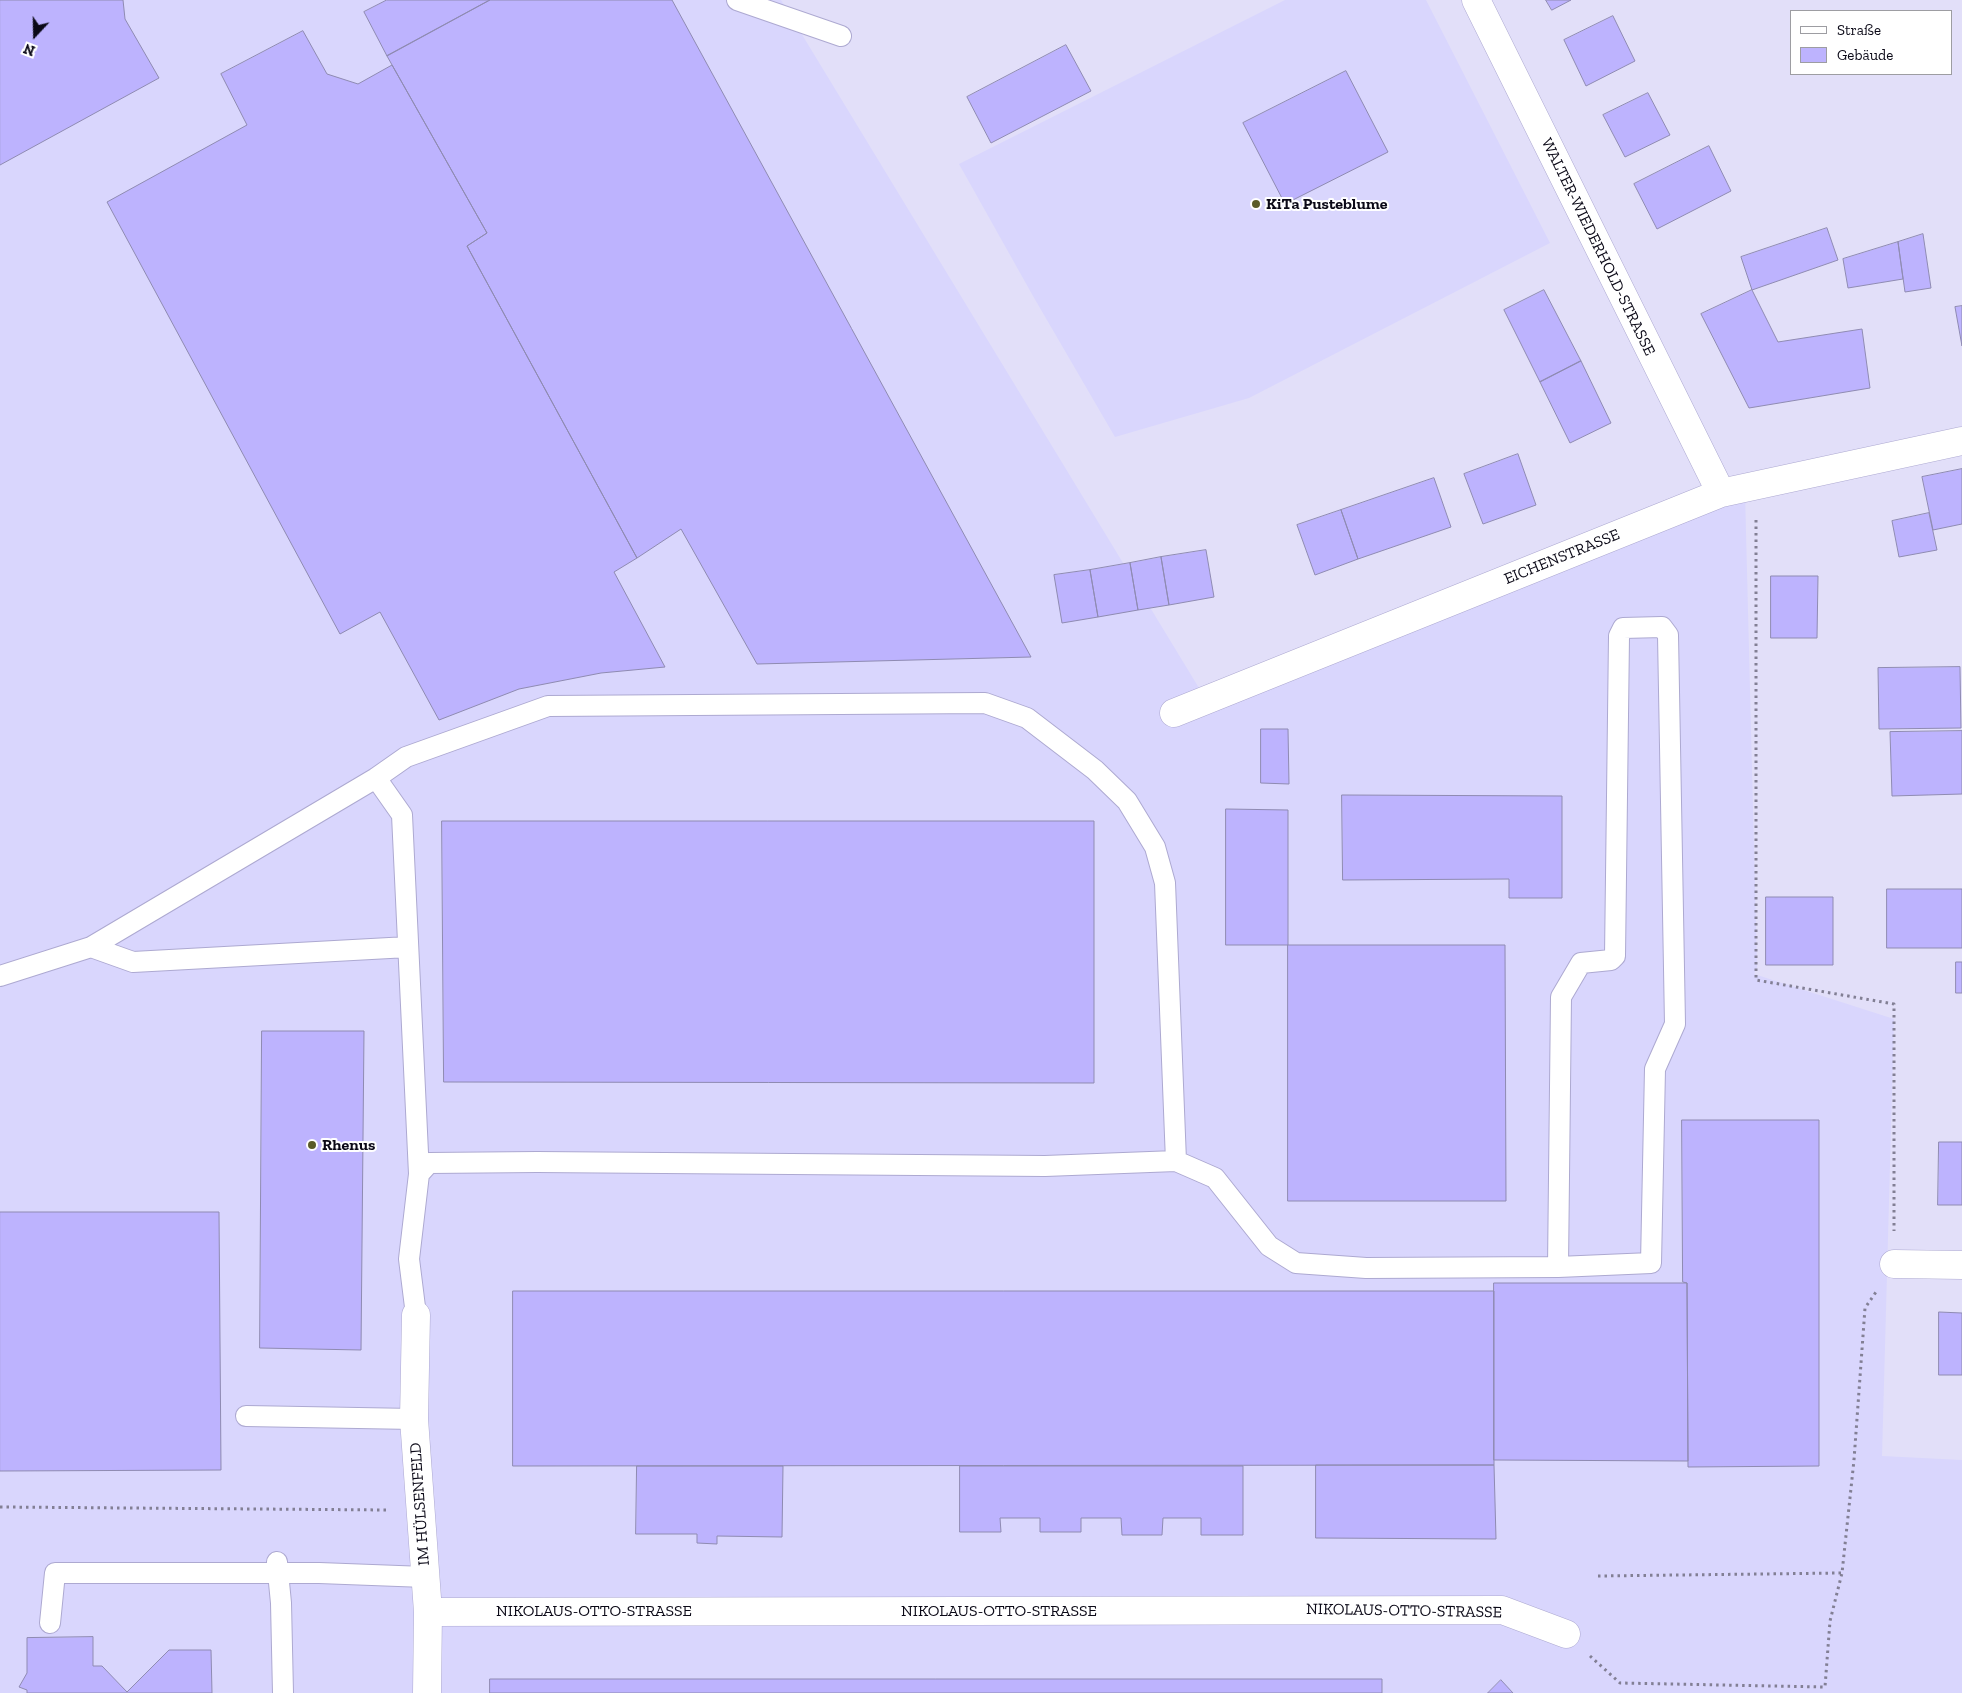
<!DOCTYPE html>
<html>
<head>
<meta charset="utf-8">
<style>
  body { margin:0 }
  #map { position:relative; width:1962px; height:1693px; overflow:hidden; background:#e2dff9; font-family:"Zilla Slab",serif }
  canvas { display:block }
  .legend { position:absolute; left:1790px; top:10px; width:162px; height:65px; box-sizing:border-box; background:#fff; border:1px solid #9d9da2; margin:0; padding:6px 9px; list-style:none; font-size:15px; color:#0b0917 }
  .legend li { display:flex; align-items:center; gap:10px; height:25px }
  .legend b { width:25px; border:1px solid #9d9da2 }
  .north { position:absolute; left:10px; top:10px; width:50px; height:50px; -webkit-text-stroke:4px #fff; paint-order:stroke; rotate:201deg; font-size:14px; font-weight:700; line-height:20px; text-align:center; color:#0b0917 }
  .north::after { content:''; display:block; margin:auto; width:18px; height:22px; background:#0b0917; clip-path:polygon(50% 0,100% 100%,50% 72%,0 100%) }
</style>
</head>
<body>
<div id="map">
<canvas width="1962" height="1693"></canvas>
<ul class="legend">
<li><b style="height:6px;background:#fff"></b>Straße</li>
<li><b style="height:14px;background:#bdb3fe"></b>Gebäude</li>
</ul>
<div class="north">N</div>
</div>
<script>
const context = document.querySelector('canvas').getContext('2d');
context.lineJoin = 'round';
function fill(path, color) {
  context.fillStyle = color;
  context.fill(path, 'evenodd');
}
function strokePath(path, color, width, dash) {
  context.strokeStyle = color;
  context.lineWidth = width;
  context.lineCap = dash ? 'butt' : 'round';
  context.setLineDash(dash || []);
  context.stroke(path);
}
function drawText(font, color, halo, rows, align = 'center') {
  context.font = font + ' "Zilla Slab",serif';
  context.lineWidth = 4;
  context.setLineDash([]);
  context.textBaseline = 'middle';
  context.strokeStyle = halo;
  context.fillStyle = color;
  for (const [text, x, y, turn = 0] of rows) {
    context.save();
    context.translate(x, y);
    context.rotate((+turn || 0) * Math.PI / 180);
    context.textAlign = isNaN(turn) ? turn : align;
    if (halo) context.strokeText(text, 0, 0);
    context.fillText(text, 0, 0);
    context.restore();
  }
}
const built = new Path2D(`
  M0 0H781L1199 688 1745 492 1757 967 1754 974 1894 1019 1882 1456 1962 1460V1693H0Z
  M1285 0H1426L1550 243 1249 398 1115 437 1033 296 959 164Z`);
const building = new Path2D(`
  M0 0H123L125 19 159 78 0 165Z
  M387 0H490L387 56 364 12Z
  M490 0H672L1031 657 757 664 681 529 637 558 467 246 487 233 387 56Z
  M1546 0H1571L1552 10Z
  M1613 16 1635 61 1586 86 1564 40Z
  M303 31 327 74 358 84 392 65 487 233 467 246 637 558 614 572 665 667 601 673 519 689 439 720 380 612 340 634 107 202 247 125 221 74Z
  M1066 45 1091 91 991 143 967 97Z
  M1346 71 1388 152 1285 204 1243 123Z
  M1648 93 1670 135 1625 157 1603 115Z
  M1709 146 1731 191 1657 229 1634 184Z
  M1827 228 1838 260 1752 290 1741 257Z
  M1923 234 1931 288 1905 292 1898 242Z
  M1898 242 1903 279 1848 288 1843 259Z
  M1544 290 1581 361 1540 382 1504 310Z
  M1752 290 1778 342 1862 329 1870 388 1749 408 1701 314Z
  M1962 306V346L1955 307Z
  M1581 361 1611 423 1570 443 1540 382Z
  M1518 454 1536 505 1483 524 1464 474Z
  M1962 469V524L1933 530 1922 477Z
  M1434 478 1451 527 1358 559 1341 510Z
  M1341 510 1358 559 1315 575 1297 525Z
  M1929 513 1937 550 1899 557 1892 521Z
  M1206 550 1214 597 1169 605 1161 557Z
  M1161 557 1169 605 1138 610 1130 563Z
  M1130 563 1138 610 1098 617 1090 570Z
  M1090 570 1098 617 1062 623 1054 575Z
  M1771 576H1818L1817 638H1771Z
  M1960 667 1961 728 1879 729 1878 668Z
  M1261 729H1288L1289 784 1261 783Z
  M1962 731V794L1892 796 1890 732Z
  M1342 795 1562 796V898H1509V879L1343 880Z
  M1226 809 1288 810V945H1226Z
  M442 821H1094V1083L444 1082Z
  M1887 889H1962V948H1887Z
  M1766 897H1833V965H1766Z
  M1288 945H1505L1506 1201H1288Z
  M1956 962H1962V993H1956Z
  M262 1031H364L361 1350 260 1348Z
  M1682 1120H1819V1466L1688 1467 1687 1283 1683 1282Z
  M1939 1142H1962V1205H1938Z
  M0 1212H219L221 1470 0 1471Z
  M1494 1283H1687L1688 1461 1494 1460Z
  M513 1291H1494V1465L513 1466Z
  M1939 1312 1962 1313V1375H1939Z
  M1316 1465H1494L1496 1539 1316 1538Z
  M637 1466H783L782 1537 717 1536V1544L697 1543V1534H636Z
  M960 1466H1243V1535H1201V1518H1163L1162 1535H1122L1121 1518H1081V1532H1040V1518H1000L1001 1532H960Z
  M93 1637V1666H102L127 1692 169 1650H211L212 1693H27V1690L19 1687 27 1673V1638Z
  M490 1679H1382V1693H490Z
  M1501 1680 1513 1693H1488Z`);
const path = new Path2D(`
  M1756 520V980L1894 1004V1231
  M0 1507 387 1510
  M1598 1576 1842 1573
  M1590 1656 1620 1683 1825 1687 1830 1621 1842 1573 1854 1460 1865 1308 1876 1292`);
const service = new Path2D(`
  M737 0 841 36
  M376 778 402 815 419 1174
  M91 947 133 962 408 947
  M0 976 91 947 376 778 406 757 548 706 985 703 1027 718 1095 770 1127 801 1155 847 1165 883 1176 1161
  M416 1315 409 1259 419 1174 429 1163 537 1162 1045 1166 1176 1161 1215 1178 1269 1246 1296 1263 1366 1268 1558 1267 1651 1263 1655 1069 1675 1024 1668 635 1662 627 1623 628 1619 636 1615 956 1611 960 1581 963 1561 997 1558 1267
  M246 1416 414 1419
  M277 1562 281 1603 283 1693
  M50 1623 55 1573H319L425 1577`);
const minor = new Path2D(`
  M1476 0 1721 493
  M1174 713 1721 493 1962 441
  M1894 1264 1962 1265
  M416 1315 414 1419 428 1612 427 1693
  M428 1612 1502 1610 1566 1634`);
const markers = [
  [1256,204,5,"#5a5b28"],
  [312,1145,5,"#5a5b28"]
];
const poiNames = [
  ["KiTa Pusteblume",1266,204],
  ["Rhenus",322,1145]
];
const streetNames = [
  ["WALTER-WIEDERHOLD-STRASSE",1598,247,64],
  ["EICHENSTRASSE",1562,557,-22],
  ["IM HÜLSENFELD",420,1504,-94],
  ["NIKOLAUS-OTTO-STRASSE",594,1611],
  ["NIKOLAUS-OTTO-STRASSE",999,1611],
  ["NIKOLAUS-OTTO-STRASSE",1404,1611,1]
];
fill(built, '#d9d6fd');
fill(building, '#bdb3fe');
strokePath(building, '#8f8bb2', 1);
strokePath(service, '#ada9d1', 22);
strokePath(minor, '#ada9d1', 29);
strokePath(path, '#827f94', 3, [2.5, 4]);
strokePath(service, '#fff', 20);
strokePath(minor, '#fff', 28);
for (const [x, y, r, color] of markers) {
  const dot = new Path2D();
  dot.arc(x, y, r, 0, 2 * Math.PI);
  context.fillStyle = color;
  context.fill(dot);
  strokePath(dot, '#fff', 2);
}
drawText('bold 16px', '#0b0917', '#fff', poiNames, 'left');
drawText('16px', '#0b0917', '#fff', streetNames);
</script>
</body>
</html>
